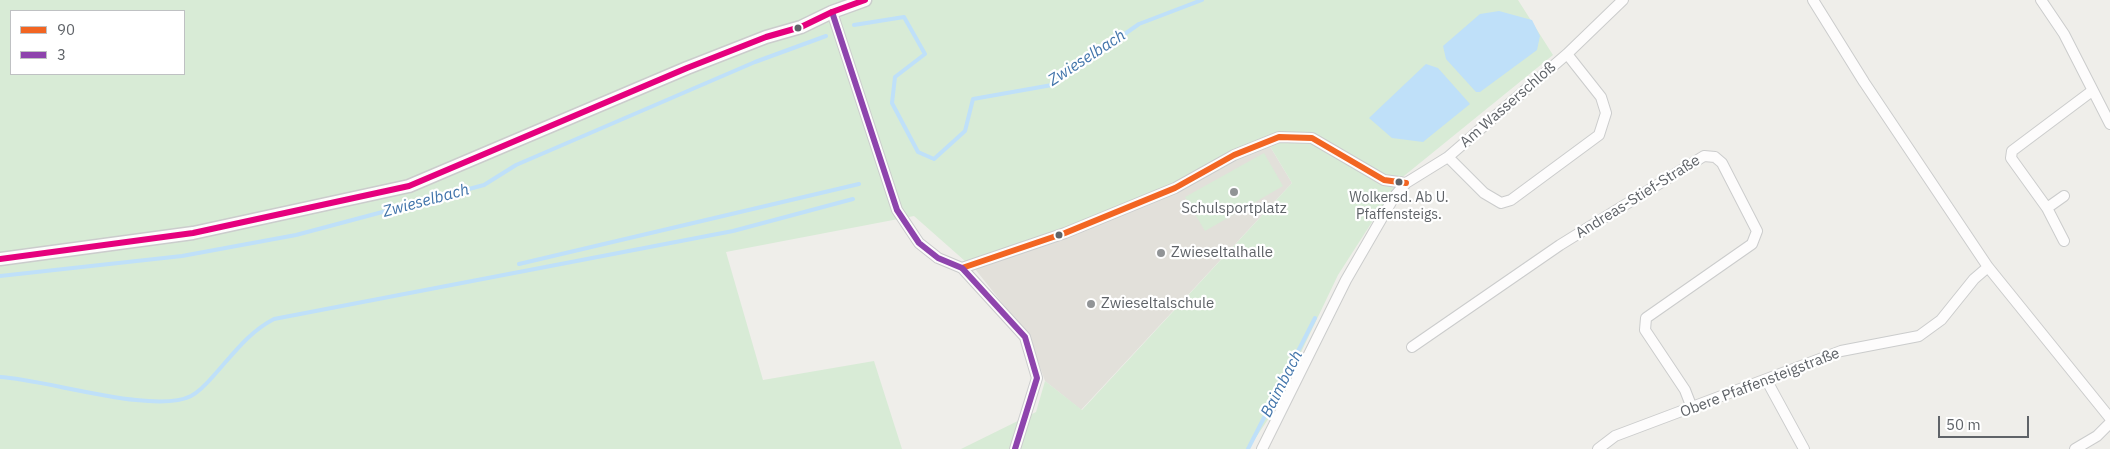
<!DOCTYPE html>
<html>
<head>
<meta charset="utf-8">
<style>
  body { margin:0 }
  #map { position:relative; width:2110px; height:449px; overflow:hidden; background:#efeeea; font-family:"IBM Plex Sans",sans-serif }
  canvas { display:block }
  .legend { position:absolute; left:10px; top:10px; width:175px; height:65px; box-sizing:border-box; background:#fff; border:1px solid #bfc1c3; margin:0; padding:6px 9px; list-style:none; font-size:15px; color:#5f6368 }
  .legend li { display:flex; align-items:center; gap:10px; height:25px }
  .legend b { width:25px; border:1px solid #bfc1c3 }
  .scale { position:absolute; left:1938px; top:416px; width:91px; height:22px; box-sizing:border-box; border:2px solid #5f6368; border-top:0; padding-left:6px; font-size:15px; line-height:18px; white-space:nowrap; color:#5f6368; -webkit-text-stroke:4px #fff; paint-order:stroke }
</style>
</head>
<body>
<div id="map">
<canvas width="2110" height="449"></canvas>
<ul class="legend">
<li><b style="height:6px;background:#f26522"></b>90</li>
<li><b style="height:6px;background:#8e44ad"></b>3</li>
</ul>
<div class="scale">50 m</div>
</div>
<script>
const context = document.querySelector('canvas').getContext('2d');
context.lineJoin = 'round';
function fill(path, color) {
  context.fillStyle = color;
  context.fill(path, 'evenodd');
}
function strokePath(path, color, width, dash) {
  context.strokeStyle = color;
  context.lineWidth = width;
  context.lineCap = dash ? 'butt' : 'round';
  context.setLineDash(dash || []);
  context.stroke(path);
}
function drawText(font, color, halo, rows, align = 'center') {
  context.font = font + ' "IBM Plex Sans",sans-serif';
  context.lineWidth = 4.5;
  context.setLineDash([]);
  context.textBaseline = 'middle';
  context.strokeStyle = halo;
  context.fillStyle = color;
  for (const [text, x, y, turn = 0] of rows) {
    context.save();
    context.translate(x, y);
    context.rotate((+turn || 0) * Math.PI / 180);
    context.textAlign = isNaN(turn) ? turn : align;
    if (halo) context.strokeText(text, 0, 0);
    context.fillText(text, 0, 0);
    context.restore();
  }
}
const education = new Path2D(`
  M1268 143 1292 183 1081 410 1045 381 1030 338 975 269 1175 192Z`);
const green = new Path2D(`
  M0 0H1518L1553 55 1399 180 1338 275 1271 415 1248 449H961L1036 412 1045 381 1082 410 1292 183 1268 143 1175 192 974 269 914 216 726 252 763 380 874 361 902 449H0ZM11 11H184V74H11Z
  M1264 153 1283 186 1205 231 1185 197Z`);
const water = new Path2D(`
  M1499 11 1532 20 1540 36 1537 50 1480 92H1476L1446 59 1443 46 1480 14Z
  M1426 64 1438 68 1470 104 1423 142 1392 138 1369 118Z`);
const stream = new Path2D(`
  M854 25 904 17 925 54 895 77 892 103 918 152 934 159 965 131 973 99 1052 85 1139 24 1202 0
  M519 264 859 184
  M0 276 182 256 296 235 484 185 516 165 755 62 826 36
  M0 377C45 379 154 415 191 396 201 391 209 381 216 373 234 353 249 332 274 319L733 231 853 199
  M1248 449 1315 318`);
const minor = new Path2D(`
  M1813 0 1864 82 1988 267 2110 418
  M2041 0 2064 34 2110 124
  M832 12 897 210 919 243 938 258 962 268 1025 337 1037 378 1015 449
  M1448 157 1484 193 1501 203 1511 200 1599 135 1606 113 1601 97 1567 54
  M2047 208 2064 196
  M2064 241 2047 208 2011 158 2012 151 2092 91
  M962 268 1065 233 1175 188 1234 155 1279 137 1312 138 1384 180 1406 183
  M1412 347 1560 245 1704 156 1715 157 1722 163 1757 231 1752 244 1646 318 1645 330 1685 390 1692 408
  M1767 381 1804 449
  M1262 449 1346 280 1394 197 1406 183 1448 157 1567 54 1623 0
  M1598 449 1615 436 1841 351 1919 336 1941 320 1974 279 1988 267
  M2075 449 2097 436 2110 423`);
const tertiary = new Path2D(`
  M0 259 193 233 409 186 687 68 766 37 801 27 832 12 865 0`);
const bus1 = new Path2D(`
  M962 268 1065 233 1175 188 1234 155 1279 137 1312 138 1384 180 1406 183`);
const bus2 = new Path2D(`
  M832 12 897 210 919 243 938 258 962 268 1025 337 1037 378 1015 449`);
const bus3 = new Path2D(`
  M0 259 193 233 409 186 687 68 766 37 801 27 832 12 865 0`);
const markers = [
  [798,28,4.5,"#5f6368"],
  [1399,182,4.5,"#5f6368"],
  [1234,192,5,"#919496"],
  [1059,235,4.5,"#5f6368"],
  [1161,253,5,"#919496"],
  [1091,304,5,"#919496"]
];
const busNames = [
  ["Wolkersd. Ab U.",1399,198],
  ["Pfaffensteigs.",1399,215]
];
const streetNames = [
  ["Am Wasserschloß",1508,105,-41],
  ["Andreas-Stief-Straße",1638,197,-32],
  ["Obere Pfaffensteigstraße",1760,383,-21]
];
const poiNames = [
  ["Schulsportplatz",1234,209,"center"],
  ["Zwieseltalhalle",1171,253],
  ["Zwieseltalschule",1101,304]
];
const waterNames = [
  ["Zwieselbach",1087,58,-33],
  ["Zwieselbach",426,201,-15],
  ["Baimbach",1282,384,-63]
];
fill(education, '#e2e0da');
fill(green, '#d8ebd6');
fill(water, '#bfe0f9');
strokePath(stream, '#bfe0f9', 4);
strokePath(minor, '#cbcccc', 12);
strokePath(tertiary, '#cbcccc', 15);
strokePath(minor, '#fdfcfc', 10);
strokePath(tertiary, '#fdfcfc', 12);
strokePath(bus1, '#f26522', 6);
strokePath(bus2, '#8e44ad', 6);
strokePath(bus3, '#e5007d', 6);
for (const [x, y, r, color] of markers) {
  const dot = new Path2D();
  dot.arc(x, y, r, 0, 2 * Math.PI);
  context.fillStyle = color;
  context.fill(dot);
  strokePath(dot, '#fff', 2);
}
drawText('14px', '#5f6368', '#fff', busNames);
drawText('15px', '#5f6368', '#fff', streetNames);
drawText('15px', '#5f6368', '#fff', poiNames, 'left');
drawText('italic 16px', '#4174aa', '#fff', waterNames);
</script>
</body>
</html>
